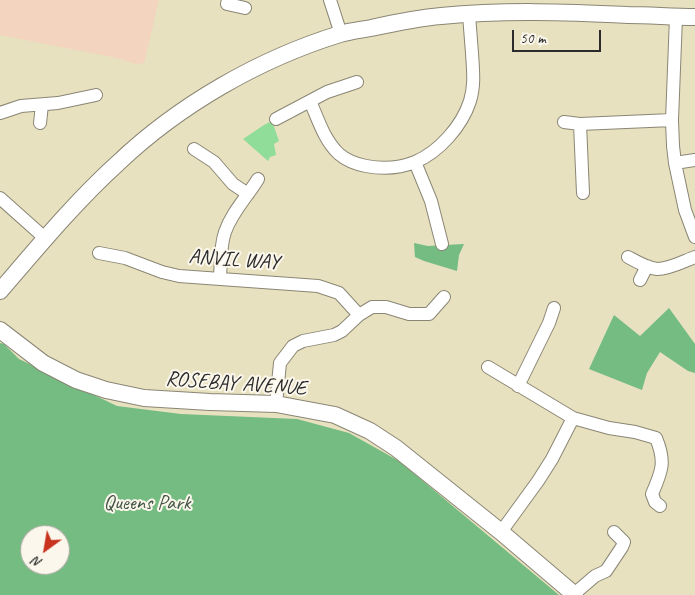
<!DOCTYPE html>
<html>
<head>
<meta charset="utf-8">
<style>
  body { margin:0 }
  #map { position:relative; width:695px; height:595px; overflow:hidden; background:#e8e1bf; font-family:Caveat,sans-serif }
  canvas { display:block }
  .north { position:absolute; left:20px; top:525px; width:50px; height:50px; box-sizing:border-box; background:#fbf7ec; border:1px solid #a8a59f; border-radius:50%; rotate:212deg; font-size:14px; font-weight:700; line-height:20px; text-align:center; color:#2b2b2b }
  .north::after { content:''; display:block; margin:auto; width:18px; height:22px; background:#c8321e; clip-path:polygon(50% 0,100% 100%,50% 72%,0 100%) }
  .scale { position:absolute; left:512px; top:30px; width:89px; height:22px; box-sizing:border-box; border:2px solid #2b2b2b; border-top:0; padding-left:6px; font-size:15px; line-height:18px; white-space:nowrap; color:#2b2b2b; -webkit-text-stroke:4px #fbf7ec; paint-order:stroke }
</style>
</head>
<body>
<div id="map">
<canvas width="695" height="595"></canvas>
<div class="north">N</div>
<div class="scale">50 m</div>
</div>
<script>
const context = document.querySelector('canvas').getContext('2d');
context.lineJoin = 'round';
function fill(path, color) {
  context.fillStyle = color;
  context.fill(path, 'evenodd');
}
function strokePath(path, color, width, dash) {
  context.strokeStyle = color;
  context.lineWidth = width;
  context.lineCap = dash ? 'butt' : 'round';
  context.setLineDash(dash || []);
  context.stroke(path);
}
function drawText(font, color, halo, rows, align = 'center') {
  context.font = font + ' Caveat,sans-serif';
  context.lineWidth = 4;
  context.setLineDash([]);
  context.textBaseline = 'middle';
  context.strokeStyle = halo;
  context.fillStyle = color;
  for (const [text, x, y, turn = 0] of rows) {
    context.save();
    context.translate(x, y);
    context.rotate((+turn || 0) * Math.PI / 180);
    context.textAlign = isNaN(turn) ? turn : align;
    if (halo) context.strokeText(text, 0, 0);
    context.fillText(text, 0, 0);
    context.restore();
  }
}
const built = new Path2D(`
  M0 0H159L144 63 136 64 117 58 0 35Z`);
const green = new Path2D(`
  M272 121 279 141 274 144 276 155 270 157 268 161 243 139 264 125Z`);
const forest = new Path2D(`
  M414 243 428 246 464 244 459 255 457 271 424 261 415 257Z
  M669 308 695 344V373L688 371 660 352 647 373 642 390 589 369 614 315 640 336Z
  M0 343 4 344 19 359 117 406 181 414 297 419 349 433 399 461 559 595H0ZM30 535H60V565H30Z`);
const minor = new Path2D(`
  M228 0 227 4 245 8
  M330 0 341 34
  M676 17 672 120 673 146 675 163 685 210 695 237
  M310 101 327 92 357 82
  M0 113 21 106 58 103 96 95
  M276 119 310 101C318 119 324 140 339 154 347 161 356 164 366 166 382 169 400 168 415 162 439 152 462 126 470 101 475 85 473 70 472 53 471 40 470 27 469 15
  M564 122 580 124 672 120
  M40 123 42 105
  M580 124 583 193
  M194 149 214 162 233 184 248 194
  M415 162 431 201 442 244
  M675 163 695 160
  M0 198 46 239
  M99 253 125 258 162 272 179 276 318 286 339 293 359 315
  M628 257C637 262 647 268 657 269 670 269 684 261 695 257
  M220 278C221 263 220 246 225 232 232 212 247 197 258 179
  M640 280 647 266
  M488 367 573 418 552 459 538 481 501 532
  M518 386 549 323 554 308
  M276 404 280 363 293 346 303 341 334 335 342 331 359 315 372 307H386L409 314H429L444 297
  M573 418 609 428 635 432 656 438C666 462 662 471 652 494L655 502 660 506
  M574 594 595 576 606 571 622 547 624 542 614 532`);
const tertiary = new Path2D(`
  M0 291C38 247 75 202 118 163 179 105 259 59 340 34 350 31 360 30 371 28 394 23 417 18 441 16 503 10 566 12 628 15 650 15 672 17 695 17
  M0 330 43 363 76 380 106 390 144 398 210 402 276 404 335 415 370 431 396 448 501 532 575 595`);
const streetNames = [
  ["ANVIL WAY",234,260,4],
  ["ROSEBAY AVENUE",236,384,4]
];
const parkNames = [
  ["Queens Park",147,503]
];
fill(built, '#f3d4be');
fill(green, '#90dc99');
fill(forest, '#74bc81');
strokePath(minor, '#8a8675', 14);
strokePath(tertiary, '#8a8675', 18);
strokePath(minor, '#fff', 12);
strokePath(tertiary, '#fff', 16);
drawText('21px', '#2b2b2b', '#fbf7ec', streetNames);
drawText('21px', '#445746', '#fbf7ec', parkNames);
</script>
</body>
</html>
